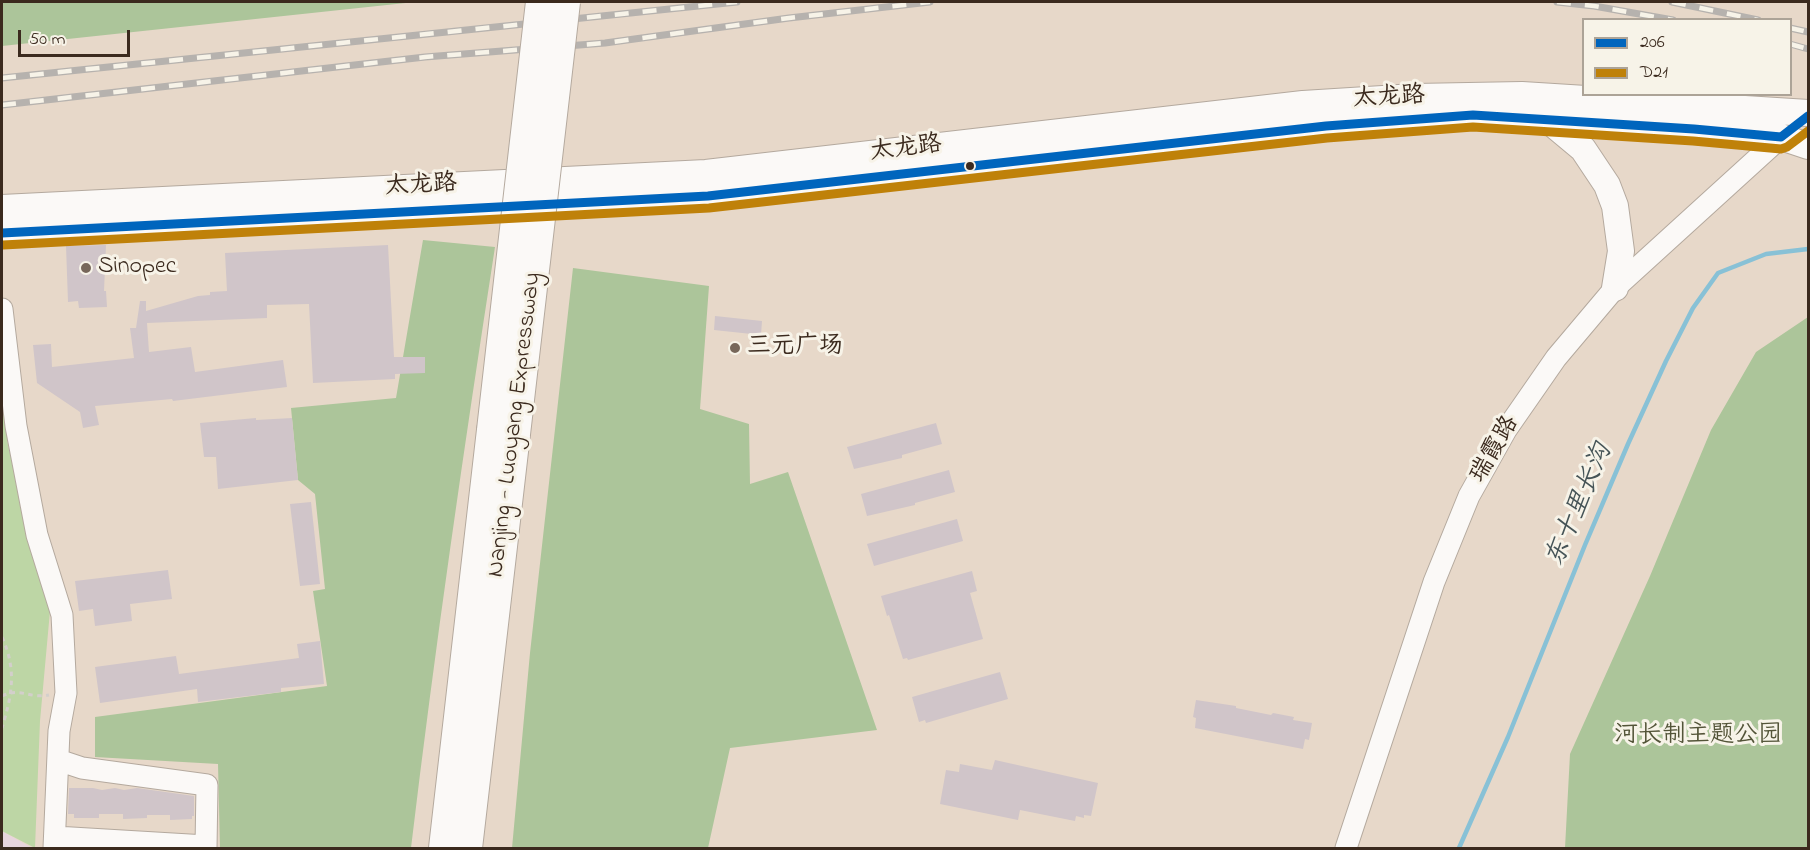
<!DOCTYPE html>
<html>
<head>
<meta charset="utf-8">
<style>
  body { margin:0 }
  #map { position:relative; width:1810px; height:850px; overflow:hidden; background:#e7d8c9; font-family:"Indie Flower",sans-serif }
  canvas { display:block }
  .frame { position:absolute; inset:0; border:3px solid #3b2a1e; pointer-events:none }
  .legend { position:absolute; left:1582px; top:18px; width:210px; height:78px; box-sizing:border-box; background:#f7f3e8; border:2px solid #aca397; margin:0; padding:8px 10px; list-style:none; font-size:18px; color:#3b2a1e }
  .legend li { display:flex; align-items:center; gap:12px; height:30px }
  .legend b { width:30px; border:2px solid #aca397 }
  .scale { position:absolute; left:18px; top:30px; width:112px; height:27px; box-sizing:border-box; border:3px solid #3b2a1e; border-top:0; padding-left:8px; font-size:18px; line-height:21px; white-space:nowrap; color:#3b2a1e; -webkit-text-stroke:4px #f7f3e8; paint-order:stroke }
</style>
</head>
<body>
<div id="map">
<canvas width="1810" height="850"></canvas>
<div class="frame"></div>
<ul class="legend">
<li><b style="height:8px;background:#0065bd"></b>206</li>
<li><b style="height:8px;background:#bf8109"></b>D21</li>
</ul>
<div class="scale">50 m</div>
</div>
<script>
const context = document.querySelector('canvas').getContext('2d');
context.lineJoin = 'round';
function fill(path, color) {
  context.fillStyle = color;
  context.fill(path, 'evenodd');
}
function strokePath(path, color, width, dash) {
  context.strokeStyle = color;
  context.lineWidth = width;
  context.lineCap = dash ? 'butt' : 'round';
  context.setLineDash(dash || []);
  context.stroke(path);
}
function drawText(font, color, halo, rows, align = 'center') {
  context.font = font + ' "Indie Flower","LXGW WenKai TC",sans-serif';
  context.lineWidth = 6;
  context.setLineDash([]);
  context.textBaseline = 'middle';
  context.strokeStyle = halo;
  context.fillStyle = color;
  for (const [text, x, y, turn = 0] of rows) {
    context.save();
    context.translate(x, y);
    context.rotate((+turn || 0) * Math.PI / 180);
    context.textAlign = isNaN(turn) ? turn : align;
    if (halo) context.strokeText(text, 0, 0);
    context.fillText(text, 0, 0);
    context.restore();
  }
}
const built = new Path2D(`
  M2 831 32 848H2Z`);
const green = new Path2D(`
  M2 398 8 445 50 611 40 721 35 848 2 831Z`);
const forest = new Path2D(`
  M2 2H415L2 46Z
  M423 240 495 247C464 447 435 647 411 848H220L218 764 95 757V717L327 686 313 591 325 589 315 494 298 480 291 408 396 398Z
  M573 268 709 286 700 409 749 424 750 484 788 472 877 730 730 748 708 848H512L530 653Z
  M1808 317V848H1565L1570 754 1650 576 1711 430 1756 352Z`);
const stream = new Path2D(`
  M1459 848 1508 737 1585 545 1628 444 1666 361 1693 308 1718 273 1766 254 1808 249`);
const building = new Path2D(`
  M106 245 104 291H106L107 307 79 308 78 301 68 302 66 246Z
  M388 245 394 357H425V373L395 374V379L313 383 309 304 267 305V318L147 323 149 352 191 347 195 372 283 360 287 387 173 401 172 399 95 406 99 425 83 428 80 412 37 383 33 345 51 344 52 367 134 358 130 328H136L140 301H146V311L198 296 210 295V292L227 291 225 253Z
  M715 316 762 321 761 335 714 330Z
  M256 418V420L292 418 298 480 218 489 216 457H204L200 423Z
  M936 423 942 444 902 455V458L854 469 847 447Z
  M949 470 955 492 915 503V505L867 516 861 494Z
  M311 502 320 584 300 586 290 504Z
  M957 519 963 541 874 566 867 544Z
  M168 570 172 599 130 604 132 621 95 626 93 609 79 611 75 581Z
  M972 571 977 591 970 593 983 639 908 660 907 658 903 659 889 615 887 616 881 596Z
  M320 641 324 684 281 688V692L198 702 197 689 100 703 95 667 176 656 179 674 299 658 297 644Z
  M1000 672 1008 699 926 723 925 720 919 722 912 697Z
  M1196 700 1236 706V708L1271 715 1273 713 1294 717 1293 720 1312 723 1309 740 1305 739 1303 749 1195 728 1196 718 1193 717Z
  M995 760 1098 783 1091 816 1084 815V818L1076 816 1075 821 1020 810 1018 820 940 804 946 770 959 772 960 764 992 770Z
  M69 788H93L102 790 115 788 124 790 137 788 194 796V816H192V819L170 820V815H147V818L123 819V814H99V818H74V814H68Z`);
const path = new Path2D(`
  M2 637C17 670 12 695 2 728
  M2 696C21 687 29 699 49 695`);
const minor = new Path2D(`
  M2 309 16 426 37 535 62 615 66 693 59 731 54 848
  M58 760 82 768 207 785 206 848
  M55 837 206 846
  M1346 848 1434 582 1469 496 1506 430 1556 358 1615 288 1781 137`);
const major = new Path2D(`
  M1547 119 1583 149 1607 185 1615 206 1621 251 1615 288
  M2 208 706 173 1303 104 1415 97 1522 95 1808 113
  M2 233 708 196 1326 126 1473 115 1694 129 1781 137 1808 146`);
const highway = new Path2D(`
  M444 848 492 430
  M467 848 515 434`);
const rail = new Path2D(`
  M1557 2 1594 6 1673 20
  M1672 2 1758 20
  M1790 28 1808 32
  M1790 44 1808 49
  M2 78 737 2
  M2 105 425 57 605 43 789 18 930 2`);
const highwayBridge = new Path2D(`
  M492 430 541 2
  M515 434 565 2`);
const bus1 = new Path2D(`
  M2 233 708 196 1326 126 1473 115 1694 129 1781 137 1808 116`);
const bus2 = new Path2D(`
  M3 245 709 208 1327 138 1473 127 1693 141 1781 149 1787 147 1808 131`);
const markers = [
  [970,166,5,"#3b2a1e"],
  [86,268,6,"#77675a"],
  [735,348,6,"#77675a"]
];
const streetNames = [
  ["太龙路",1389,99,-3],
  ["太龙路",906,150,-7],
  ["太龙路",421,187,-3],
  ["Nanjing - Luoyang Expressway",516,425,-83],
  ["瑞霞路",1496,450,-60]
];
const poiNames = [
  ["Sinopec",98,268],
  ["三元广场",747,348]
];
const parkNames = [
  ["河长制主题公园",1698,737]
];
const waterNames = [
  ["东十里长沟",1581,506,-67]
];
fill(built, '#e8d5dd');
fill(green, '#bdd6a5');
fill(forest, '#acc59a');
strokePath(stream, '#88c1d6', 4.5);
fill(building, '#d0c5c9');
strokePath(minor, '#b4a99e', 23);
strokePath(major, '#b4a99e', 28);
strokePath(highway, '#b4a99e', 32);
strokePath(path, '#d3cfcb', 3, [4.5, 4.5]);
strokePath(minor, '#fbf9f7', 21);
strokePath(major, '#fbf9f7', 26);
strokePath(highway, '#fbf9f7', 30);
strokePath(rail, '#b6b2ae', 7);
strokePath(rail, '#f7f3e8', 4.5, [14]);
strokePath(highwayBridge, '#b4a99e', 32, []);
strokePath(highwayBridge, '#fbf9f7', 30);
strokePath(bus1, '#0065bd', 9);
strokePath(bus2, '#bf8109', 9);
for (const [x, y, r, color] of markers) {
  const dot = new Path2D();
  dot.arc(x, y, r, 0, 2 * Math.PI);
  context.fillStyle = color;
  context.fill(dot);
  strokePath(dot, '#f7f3e8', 2);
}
drawText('24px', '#3b2a1e', '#f7f3e8', streetNames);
drawText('24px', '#3b2a1e', '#f7f3e8', poiNames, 'left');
drawText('24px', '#535438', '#f7f3e8', parkNames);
drawText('italic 26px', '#465457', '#f7f3e8', waterNames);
</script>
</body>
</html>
